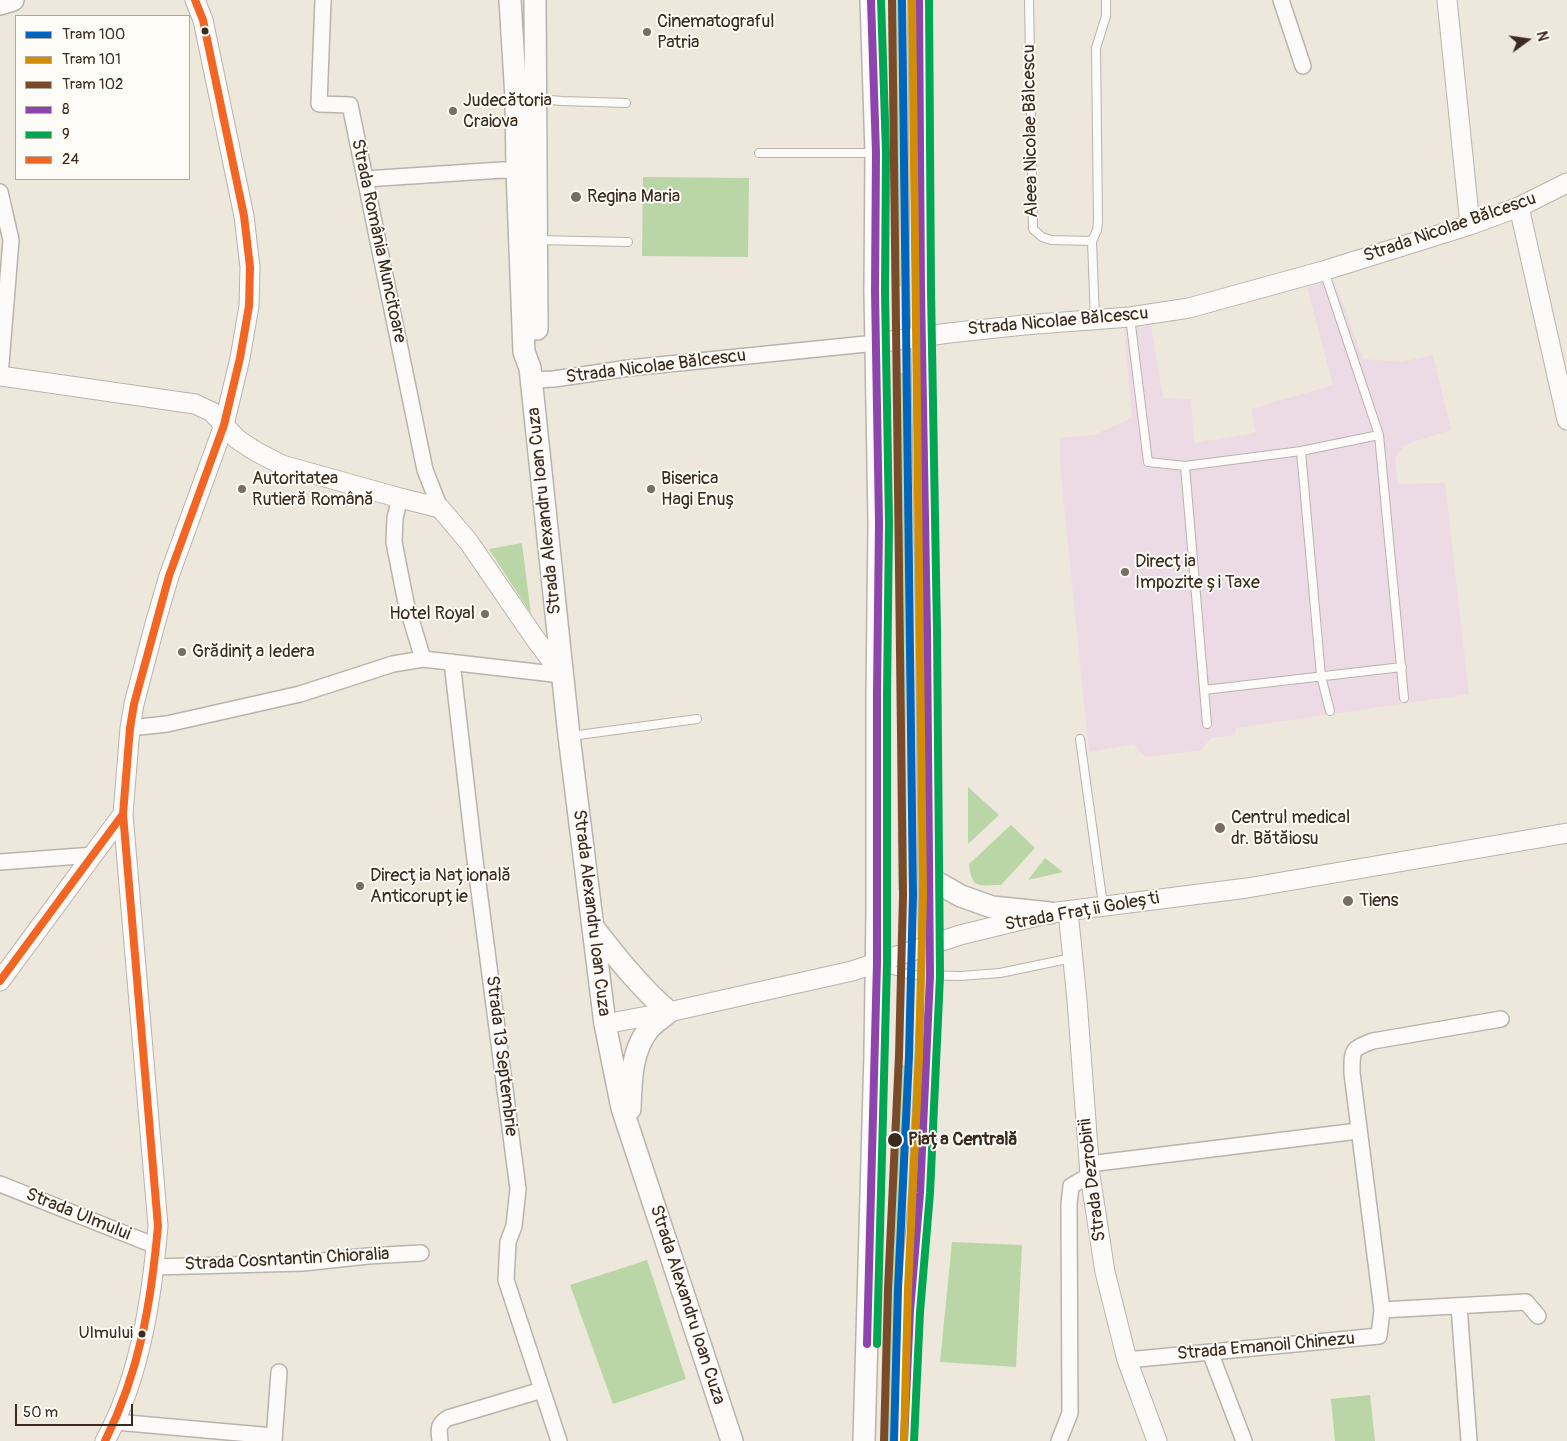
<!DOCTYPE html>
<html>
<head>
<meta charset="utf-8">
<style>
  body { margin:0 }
  #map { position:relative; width:1567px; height:1441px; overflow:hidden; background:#ede7dc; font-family:Pangolin,sans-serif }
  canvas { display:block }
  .legend { position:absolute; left:15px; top:15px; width:175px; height:165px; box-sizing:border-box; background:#fdfcf7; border:1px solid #afa8a0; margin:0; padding:6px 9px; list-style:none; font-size:15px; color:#3b2a1e }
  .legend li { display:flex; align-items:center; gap:10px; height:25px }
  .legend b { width:25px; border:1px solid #afa8a0 }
  .north { position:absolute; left:1502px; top:15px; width:50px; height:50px; -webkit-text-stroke:4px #fdfcf7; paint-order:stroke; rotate:76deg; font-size:14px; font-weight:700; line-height:20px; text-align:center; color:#3b2a1e }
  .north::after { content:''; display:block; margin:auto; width:18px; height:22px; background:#3b2a1e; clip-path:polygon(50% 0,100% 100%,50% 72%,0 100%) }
  .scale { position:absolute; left:15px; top:1404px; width:118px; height:22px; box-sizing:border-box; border:2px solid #3b2a1e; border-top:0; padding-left:6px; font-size:15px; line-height:18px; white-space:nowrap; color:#3b2a1e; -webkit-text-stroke:4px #fdfcf7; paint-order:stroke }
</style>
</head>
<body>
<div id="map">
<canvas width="1567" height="1441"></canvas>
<ul class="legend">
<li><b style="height:6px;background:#0065bd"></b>Tram 100</li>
<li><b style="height:6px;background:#d18d06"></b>Tram 101</li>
<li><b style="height:6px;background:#7a4b2a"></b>Tram 102</li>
<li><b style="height:6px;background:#8e44ad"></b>8</li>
<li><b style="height:6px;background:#00a651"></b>9</li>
<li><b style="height:6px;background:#f26522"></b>24</li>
</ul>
<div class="north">N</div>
<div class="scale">50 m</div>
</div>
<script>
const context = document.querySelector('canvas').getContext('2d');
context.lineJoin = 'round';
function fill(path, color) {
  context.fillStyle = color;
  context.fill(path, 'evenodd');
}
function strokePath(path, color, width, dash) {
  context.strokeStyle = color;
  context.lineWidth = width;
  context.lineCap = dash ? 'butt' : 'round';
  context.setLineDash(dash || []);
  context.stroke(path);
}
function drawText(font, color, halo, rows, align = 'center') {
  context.font = font + ' Pangolin,sans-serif';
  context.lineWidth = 4;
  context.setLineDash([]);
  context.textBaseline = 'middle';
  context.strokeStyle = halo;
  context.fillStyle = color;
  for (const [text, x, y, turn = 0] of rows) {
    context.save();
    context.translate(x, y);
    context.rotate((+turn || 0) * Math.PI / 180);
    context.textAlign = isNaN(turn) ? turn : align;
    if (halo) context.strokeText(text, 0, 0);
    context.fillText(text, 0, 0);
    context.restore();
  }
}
const built = new Path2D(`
  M1334 280 1363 359 1402 362 1433 355 1451 430 1404 445 1395 459 1398 484 1445 483 1469 694 1236 728 1235 735 1211 738 1201 750 1145 757 1134 744 1089 752 1060 465V438L1094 435 1132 418 1124 329 1151 325 1163 398 1191 399 1194 443 1256 433 1251 409 1333 385 1307 287Z`);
const green = new Path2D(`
  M888 0H898L901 286H892Z
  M643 177 749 178 748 257 642 256Z
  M895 373H904L907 889H898Z
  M522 543V544L531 614 489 549Z
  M968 787 999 815 968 844Z
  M1011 825 1035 848 1001 885C978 885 972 890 969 864Z
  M1045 858 1063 872 1028 880Z
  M895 1064 905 1065 890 1441H882Z
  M952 1242 1022 1245 1016 1367 940 1362Z
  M647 1260 686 1379 613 1404 570 1285Z
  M1370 1395 1375 1441H1335L1331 1399Z`);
const service = new Path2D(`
  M1029 0 1033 229 1042 237 1051 240 1092 241
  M538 99 562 101 626 103
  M759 153H874
  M537 240 628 242
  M1324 271 1379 435
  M1130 317 1148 462 1185 466 1301 451 1379 435 1404 698
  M1095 320 1092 241 1097 230 1098 221 1096 48 1106 16V0
  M1301 451 1321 676 1330 711
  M1185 466 1207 724
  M1204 690 1402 667
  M571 736 697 719
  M1080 739 1103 905
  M880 964 893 970 911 975 960 976 1000 973 1072 958`);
const minor = new Path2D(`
  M323 0 319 104 350 105 425 470 440 508
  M1281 0 1303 66
  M365 179 502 170 527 171
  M0 192 11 240 0 376
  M532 380 554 379 629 368 876 343
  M400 498 395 518 394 542 406 603 423 659
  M452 662 474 852 518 1189 514 1226 508 1242 506 1280 559 1441
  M130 728 167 724 300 694 393 664 423 659 562 675
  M0 862 94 855
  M1501 1019 1373 1041C1351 1049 1352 1050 1352 1073L1382 1310 1526 1302 1538 1316
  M1089 1164 1358 1131
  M0 1184 156 1246
  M154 1267 303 1263 368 1256 421 1253
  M1459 1306 1469 1441
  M1210 1352 1244 1441
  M1127 1360 1379 1336 1382 1310
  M116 1422 273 1436
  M274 1441 279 1372
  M440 1441C439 1429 437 1425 448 1418L542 1390
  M1059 1441 1070 1413 1069 1204 1071 1186 1090 1175`);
const tertiary = new Path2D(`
  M1447 0 1470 225
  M1519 207 1567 420
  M876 343 949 333 1024 325 1130 317 1189 308 1323 271 1470 225 1519 207 1567 183
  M0 376 195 404 212 412 237 439 255 451 282 465 400 498 440 508 468 541 534 637 562 675
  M1068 911 1077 1000 1090 1175 1105 1272 1127 1360 1157 1441
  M0 981 123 814
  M605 1024 669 1012 852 971 960 935 1050 913 1247 888 1567 833
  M105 1441C140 1378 152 1297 158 1226L123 814 130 728 134 704 155 624 169 576 224 425 240 358 249 306 250 267 244 216 203 20 195 0`);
const secondary = new Path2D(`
  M510 0 516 98 517 170 524 352 530 368 569 736 605 1024 622 1108 732 1441
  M535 0 537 329
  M0 4 13 0
  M929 878 961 896 992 907 1050 913
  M593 927C617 958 640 987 669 1012 662 1018 653 1023 648 1030 631 1052 631 1082 630 1109
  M864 1441 875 1054 877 911V693L879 523 875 291 876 153 871 0
  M904 1441 910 1311 920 1193 930 976 927 631 921 291 919 0`);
const bus1 = new Path2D(`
  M867 1344 877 963V693L879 523 875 291 876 153 871 0
  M904 1441 910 1311 920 1193 930 976 927 631 921 291 919 0`);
const bus2 = new Path2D(`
  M877 1344 887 963V693L889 523 885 291 886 153 881 0
  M914 1441 920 1312 930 1193 940 976 937 631 931 291 929 0`);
const bus3 = new Path2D(`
  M0 981 123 814
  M105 1441C140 1371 151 1303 158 1226L123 814 130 728 134 704 169 576 224 425 240 358 249 306 250 267 244 216 203 20 195 0`);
const tram1 = new Path2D(`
  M894 1441 898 1289 909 1056 913 895 902 0`);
const tram2 = new Path2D(`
  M904 1441 908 1289 919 1056 923 895 912 0`);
const tram3 = new Path2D(`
  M884 1441 888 1289 899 1056 903 895 892 0`);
const markers = [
  [205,31,4.5,"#3b2a1e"],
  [647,32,5,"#796c60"],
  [453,111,5,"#796c60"],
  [576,197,6,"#796c60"],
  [242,489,5,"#796c60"],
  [651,489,5,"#796c60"],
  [1125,572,5,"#796c60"],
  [485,614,5,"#796c60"],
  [182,652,5,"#796c60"],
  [1220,828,6,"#796c60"],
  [360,886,5,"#796c60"],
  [1348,901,6,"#796c60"],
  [895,1140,8,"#3b2a1e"],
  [142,1334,4.5,"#3b2a1e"]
];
const busNames = [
  ["Ulmului",133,1334]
];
const poiNames = [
  ["Cinematograful",657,22],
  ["Patria",657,43],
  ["Judecătoria",463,101],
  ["Craiova",463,122],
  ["Regina Maria",587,197],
  ["Autoritatea",252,479],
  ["Rutieră Română",252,500],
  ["Biserica",661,479],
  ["Hagi Enuș",661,500],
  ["Direcția",1135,562],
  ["Impozite și Taxe",1135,583],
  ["Hotel Royal",475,614,"right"],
  ["Grădinița Iedera",192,652],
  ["Centrul medical",1231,818],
  ["dr. Bătăiosu",1231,839],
  ["Direcția Națională",370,876],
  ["Anticorupție",370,897],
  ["Tiens",1359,901]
];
const streetNames = [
  ["Aleea Nicolae Bălcescu",1031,131,-91],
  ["Strada Nicolae Bălcescu",1450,228,-19],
  ["Strada România Muncitoare",378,241,78],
  ["Strada Nicolae Bălcescu",1058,322,-5],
  ["Strada Nicolae Bălcescu",656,367,-7],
  ["Strada Alexandru Ioan Cuza",545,511,-96],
  ["Strada Frații Golești",1082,912,-10],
  ["Strada Alexandru Ioan Cuza",591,913,83],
  ["Strada 13 Septembrie",501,1056,83],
  ["Strada Dezrobirii",1093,1180,-97],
  ["Strada Ulmului",78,1215,22],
  ["Strada Cosntantin Chioralia",287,1260,-3],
  ["Strada Alexandru Ioan Cuza",687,1305,72],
  ["Strada Emanoil Chinezu",1266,1347,-5]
];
const stopNames = [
  ["Piața Centrală",908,1140]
];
fill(built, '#ecdbe4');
fill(green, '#bad6a7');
strokePath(service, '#b9b3ac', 10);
strokePath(minor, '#b9b3ac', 18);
strokePath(tertiary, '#b9b3ac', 21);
strokePath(secondary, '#b9b3ac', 24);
strokePath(service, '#fcfbfa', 8);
strokePath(minor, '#fcfbfa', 15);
strokePath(tertiary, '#fcfbfa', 19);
strokePath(secondary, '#fcfbfa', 21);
strokePath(bus1, '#8e44ad', 8);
strokePath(bus2, '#00a651', 8);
strokePath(bus3, '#f26522', 8);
strokePath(tram1, '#0065bd', 8);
strokePath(tram2, '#d18d06', 8);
strokePath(tram3, '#7a4b2a', 8);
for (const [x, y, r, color] of markers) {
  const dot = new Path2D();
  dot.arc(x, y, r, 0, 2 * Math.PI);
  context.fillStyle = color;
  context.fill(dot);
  strokePath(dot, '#fdfcf7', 2);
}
drawText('17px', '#3b2a1e', '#fdfcf7', busNames, 'right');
drawText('18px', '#3b2a1e', '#fdfcf7', poiNames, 'left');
drawText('18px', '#3b2a1e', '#fdfcf7', streetNames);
drawText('bold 18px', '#3b2a1e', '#fdfcf7', stopNames, 'left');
</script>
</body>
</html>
